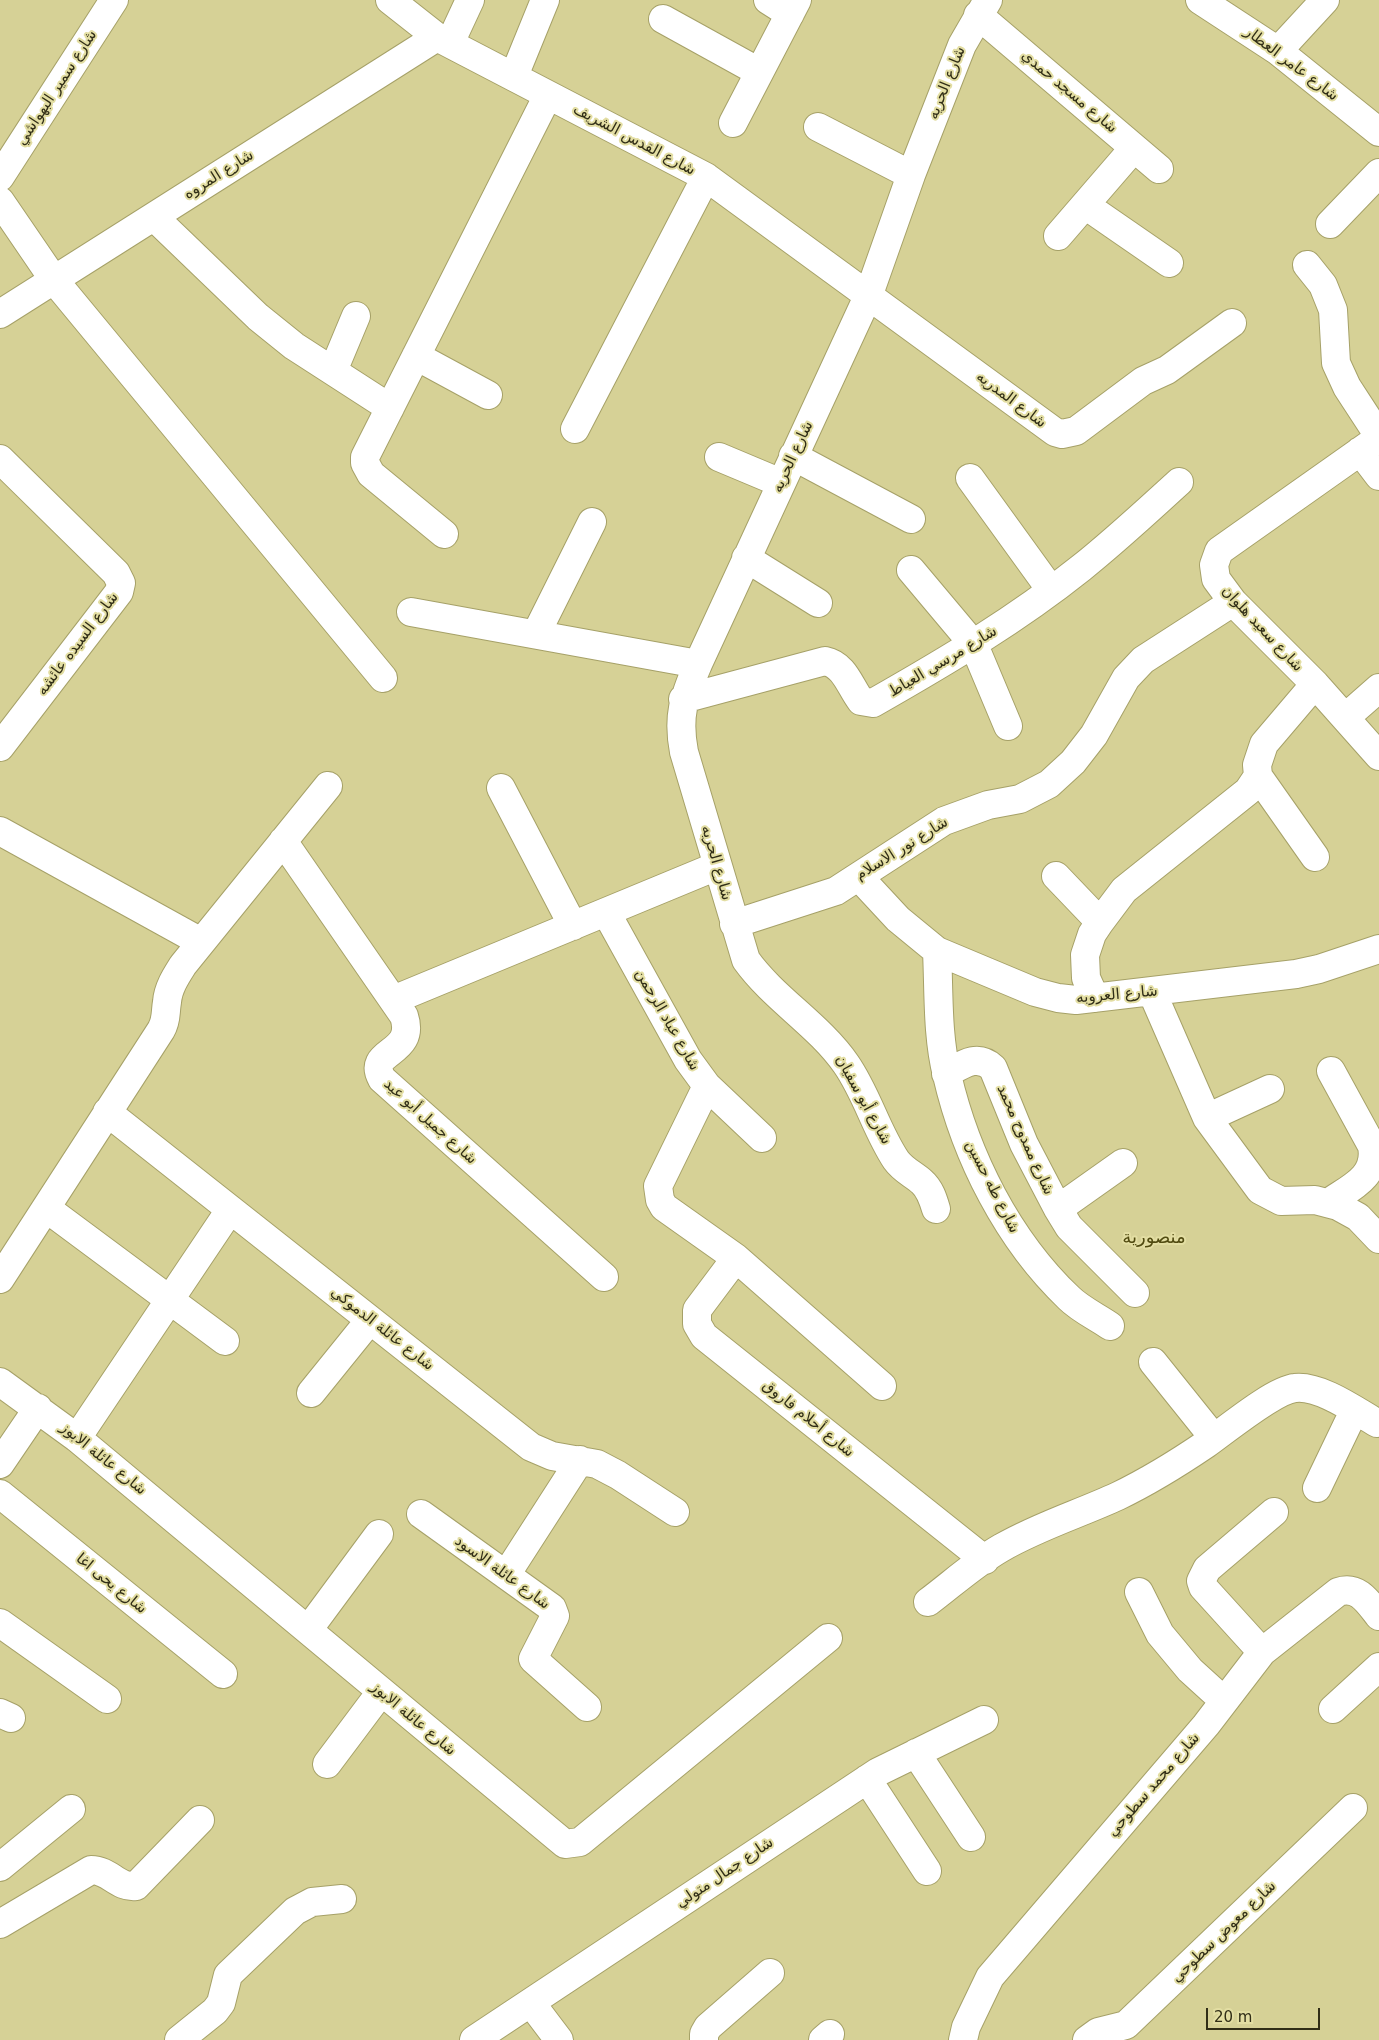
<!DOCTYPE html>
<html>
<head>
<meta charset="utf-8">
<style>
  body { margin:0 }
  #map { position:relative; width:1379px; height:2040px; overflow:hidden; background:#d6d196; font-family:"DejaVu Sans",sans-serif }
  canvas { display:block }
  .scale { position:absolute; left:1206px; top:2008px; width:114px; height:22px; box-sizing:border-box; border:2px solid #312e17; border-top:0; padding-left:6px; font-size:15px; line-height:18px; white-space:nowrap; color:#312e17; -webkit-text-stroke:4px #e3dea3; paint-order:stroke }
</style>
</head>
<body>
<div id="map">
<canvas width="1379" height="2040"></canvas>
<div class="scale">20 m</div>
</div>
<script>
const context = document.querySelector('canvas').getContext('2d');
context.lineJoin = 'round';
function strokePath(path, color, width, dash) {
  context.strokeStyle = color;
  context.lineWidth = width;
  context.lineCap = dash ? 'butt' : 'round';
  context.setLineDash(dash || []);
  context.stroke(path);
}
function drawText(font, color, halo, rows, align = 'center') {
  context.font = font + ' "DejaVu Sans","Noto Sans Arabic",sans-serif';
  context.lineWidth = 4;
  context.setLineDash([]);
  context.textBaseline = 'middle';
  context.strokeStyle = halo;
  context.fillStyle = color;
  for (const [text, x, y, turn = 0] of rows) {
    context.save();
    context.translate(x, y);
    context.rotate((+turn || 0) * Math.PI / 180);
    context.textAlign = isNaN(turn) ? turn : align;
    if (halo) context.strokeText(text, 0, 0);
    context.fillText(text, 0, 0);
    context.restore();
  }
}
const minor = new Path2D(`
  M390 0 437 37 706 177 1055 432 1062 434 1076 431 1143 381 1167 370 1232 323
  M768 0 790 14
  M1200 0 1278 51 1379 132
  M978 15 1159 169
  M663 19 759 72
  M450 43 470 0
  M1278 51 1325 0
  M514 76 545 0
  M733 123 797 0
  M818 127 911 175
  M0 177 114 0
  M0 201 54 280 383 678
  M1085 205 1169 263
  M154 217 258 317 294 346 390 408
  M1330 224 1379 173
  M1058 236 1134 148
  M1307 265 1323 285 1333 310 1336 363 1347 387 1379 436
  M0 314 437 37
  M416 356 488 395
  M333 371 356 316
  M575 429 706 177
  M1379 438 1219 551 1214 565 1216 579 1233 602 1315 684 1379 756
  M1360 451 1379 476
  M793 456 911 519
  M719 457 781 483
  M0 459 116 573 121 583 119 592 0 747
  M970 478 1051 590
  M444 534 371 474 365 463V457L548 95
  M746 558 818 603
  M911 570 974 645 1008 726
  M411 612 698 664
  M536 634 592 522
  M683 699 825 661C845 665 850 687 861 701L873 703C945 662 1016 620 1081 568 1115 541 1147 511 1179 482
  M1346 717 1379 688
  M1258 776 1315 857
  M501 788 573 926
  M0 831 201 942
  M283 841 404 1016C417 1056 365 1049 382 1079L604 1277
  M1056 876 1100 922
  M859 877 898 919 937 951 1035 992 1058 998 1076 1000 1296 974 1319 969 1379 949
  M606 912 688 1060 707 1086 762 1138
  M734 924 836 891 944 821 988 805 1020 799 1049 784 1073 762 1094 735 1126 678 1143 660 1233 602
  M937 951C939 991 937 1036 947 1075 966 1157 1008 1240 1069 1298 1080 1309 1097 1317 1110 1326
  M1152 992 1207 1118 1260 1190 1281 1201 1315 1200 1338 1206 1358 1217 1379 1239
  M1095 998 1086 978 1085 955 1092 934 1100 922 1124 890 1248 791 1258 776 1257 765 1264 744 1315 684
  M393 1000 717 866
  M946 1074C962 1065 977 1053 993 1068L1024 1144 1058 1209 1069 1227 1135 1293
  M707 1086 658 1186 660 1200 664 1207 736 1258 882 1386
  M107 1112 531 1447 552 1456 597 1464 618 1475 675 1512
  M1207 1118 1270 1089
  M1328 1203C1350 1188 1378 1177 1372 1146L1331 1071
  M46 1208 225 1341
  M936 1209C933 1199 930 1189 922 1182 913 1174 903 1170 896 1160 876 1130 867 1094 846 1064 819 1025 774 999 746 960L684 752C677 716 684 697 698 664L869 294 911 175 962 45 988 0
  M1058 1209 1123 1163
  M736 1258 697 1310V1324L704 1336 985 1560
  M0 1279 161 1030C167 1020 165 1013 167 1002 168 988 176 976 183 965L328 786
  M1153 1362 1214 1438
  M0 1382 77 1438 565 1844 580 1842 828 1638
  M311 1393 370 1320
  M77 1438 230 1210
  M0 1464 38 1408
  M1317 1488 1354 1411
  M0 1494 223 1674
  M421 1514 552 1608 555 1616 533 1659 587 1707
  M506 1575 580 1460
  M1139 1592 1160 1634 1190 1670 1223 1700
  M928 1602C952 1584 975 1563 1001 1548 1039 1526 1079 1514 1118 1496 1149 1481 1178 1463 1206 1444 1226 1430 1274 1390 1295 1388 1320 1385 1356 1411 1377 1423
  M0 1623 107 1699
  M308 1630 379 1534
  M1262 1652 1203 1587 1201 1581 1207 1569 1274 1512
  M1333 1709 1379 1667
  M0 1713 11 1718
  M916 1753 971 1837
  M327 1764 381 1692
  M867 1779 927 1871
  M0 1867 71 1809
  M0 1924 91 1870C110 1870 117 1888 136 1886L200 1820
  M531 2003 559 2040
  M179 2040 215 2011 221 2003 228 1975 295 1911 312 1902 342 1899
  M474 2040 878 1772 984 1720
  M704 2040V2034L708 2027 770 1973
  M823 2040 830 2034
  M963 2040 966 2027 990 1977 1206 1725 1262 1652 1338 1592C1358 1585 1368 1602 1379 1616
  M1087 2040 1098 2032 1126 2025 1353 1808`);
const streetNames = [
  ["شارع عامر العطار",1291,64,37],
  ["شارع الحريه",947,83,-68],
  ["شارع سمير البهواشي",57,88,-57],
  ["شارع مسجد حمدي",1069,92,40],
  ["شارع القدس الشريف",634,140,28],
  ["شارع المروه",219,175,-32],
  ["شارع المدريه",1011,400,37],
  ["شارع الحريه",793,457,-65],
  ["شارع سعيد هلوان",1262,629,47],
  ["شارع السيده عائشه",78,644,-53],
  ["شارع مرسي العياط",943,662,-31],
  ["شارع نور الاسلام",902,849,-32],
  ["شارع الحريه",716,863,74],
  ["شارع العروبه",1117,995,-5],
  ["شارع عباد الرحمن",667,1020,60],
  ["شارع أبو سفيان",863,1100,61],
  ["شارع جميل أبو عيد",430,1122,42],
  ["شارع ممدوح محمد",1025,1140,66],
  ["شارع طه حسين",992,1187,63],
  ["شارع عائلة الدموكي",382,1329,38],
  ["شارع أحلام فاروق",808,1419,39],
  ["شارع عائلة الابوز",103,1459,39],
  ["شارع عائلة الاسود",502,1573,36],
  ["شارع يحى اغا",111,1584,39],
  ["شارع عائلة الابوز",413,1719,40],
  ["شارع محمد سطوحي",1154,1785,-49],
  ["شارع جمال متولي",725,1873,-34],
  ["شارع معوض سطوحي",1224,1932,-44]
];
const quarterNames = [
  ["منصورية",1154,1238]
];
strokePath(minor, '#a6a168', 30);
strokePath(minor, '#fff', 28);
drawText('15px', '#312e17', '#e3dea3', streetNames);
drawText('18px', '#514b11', '#e3dea3', quarterNames);
</script>
</body>
</html>
